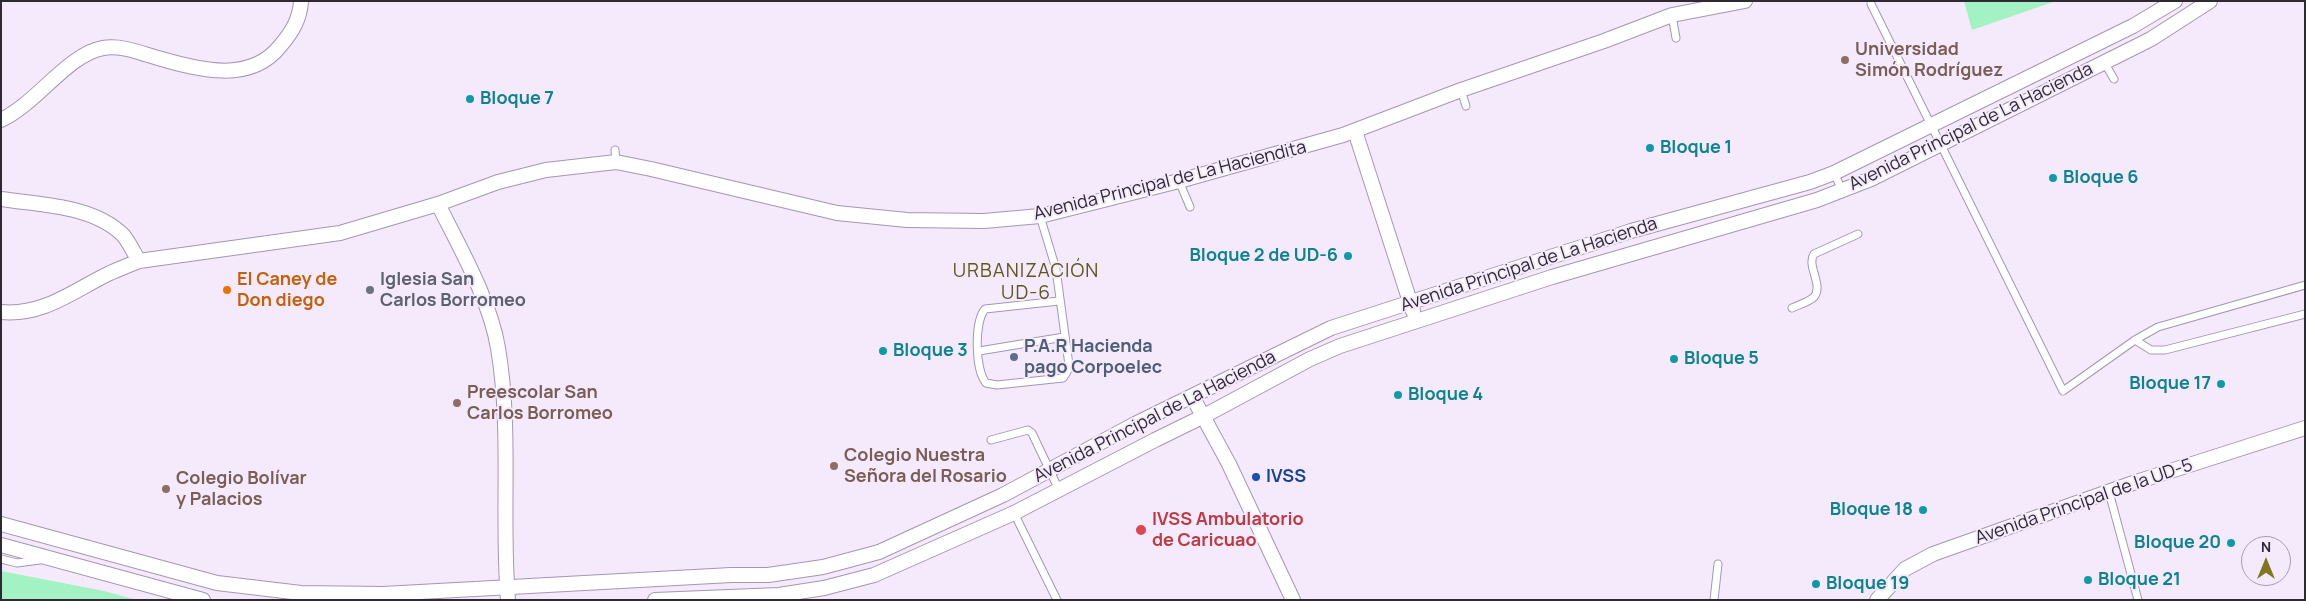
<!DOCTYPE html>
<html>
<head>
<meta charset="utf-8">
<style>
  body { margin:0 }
  #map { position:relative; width:2306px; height:601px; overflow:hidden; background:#f4eafc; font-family:Manrope,sans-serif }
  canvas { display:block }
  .frame { position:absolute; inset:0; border:2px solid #2f2934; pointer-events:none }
  .north { position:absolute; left:2241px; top:536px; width:50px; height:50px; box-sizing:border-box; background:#f4eafc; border:1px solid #a59dac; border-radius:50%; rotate:0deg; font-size:14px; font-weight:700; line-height:20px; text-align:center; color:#2f2934 }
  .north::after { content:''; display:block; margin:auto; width:18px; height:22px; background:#82771c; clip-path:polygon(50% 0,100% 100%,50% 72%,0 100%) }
</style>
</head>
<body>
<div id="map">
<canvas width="2306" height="601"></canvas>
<div class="frame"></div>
<div class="north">N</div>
</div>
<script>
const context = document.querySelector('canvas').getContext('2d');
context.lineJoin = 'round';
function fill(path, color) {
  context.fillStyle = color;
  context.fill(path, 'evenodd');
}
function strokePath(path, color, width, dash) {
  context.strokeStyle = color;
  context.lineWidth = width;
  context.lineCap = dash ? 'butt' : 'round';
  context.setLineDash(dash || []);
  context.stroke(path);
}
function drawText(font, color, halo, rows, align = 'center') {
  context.font = font + ' Manrope,sans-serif';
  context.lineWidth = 4;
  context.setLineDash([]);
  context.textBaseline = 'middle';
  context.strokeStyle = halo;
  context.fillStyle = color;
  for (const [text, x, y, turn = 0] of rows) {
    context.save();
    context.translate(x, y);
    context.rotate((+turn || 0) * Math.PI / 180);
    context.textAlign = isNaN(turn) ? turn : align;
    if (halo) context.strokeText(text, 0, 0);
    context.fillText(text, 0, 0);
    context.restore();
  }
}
const green = new Path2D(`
  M1964 1H2056L1972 30Z
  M1 571 104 591 137 600H1Z`);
const service = new Path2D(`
  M1871 4 2063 391 2135 340 2158 327 2305 285
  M1672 15 1676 38
  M2104 62 2114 79
  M1461 90 1466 106
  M615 150 616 162
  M1834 173 1842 190
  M1179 181 1190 207
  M1040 216 1056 269 1069 365 1067 372 1063 378 997 385 986 383C975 370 974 322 985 309L1059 301
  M1792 308C1798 305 1809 302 1814 297 1824 285 1806 266 1814 254L1858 234
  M2135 340 2151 350H2165L2305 314
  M979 351 1064 337
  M991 440 1028 430 1032 433 1059 490
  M2109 492 2138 600
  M1014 513 1057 600
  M1 559 17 563 40 560
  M1714 600 1718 564`);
const minor = new Path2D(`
  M1 120C36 104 68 54 103 48 122 45 140 53 158 58 199 70 251 84 281 45 292 32 300 19 301 1
  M1355 131 1413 311
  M1 199C40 205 93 205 123 235 129 242 134 253 139 261
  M438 204C460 248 490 300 498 348 512 431 501 517 508 600
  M1 312C44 316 74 290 110 273 119 269 129 265 139 261L340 233 438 204 498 182 546 170 616 162 651 169 837 213 907 220 984 221 1040 216 1179 181 1343 135 1461 90 1604 41 1672 15 1745 1
  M1192 396 1229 464 1293 600
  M1 524 217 583 301 593 383 594 731 575H768L823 567 879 552 1003 495 1135 424 1331 328 1631 231 1810 182 1834 173 2133 26 2175 1
  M1 545 203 600
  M655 600 779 595 824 588 874 575 1014 513 1155 440 1204 416 1310 359 1340 346 1552 277 1817 200 1871 179 2151 39 2210 1
  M1877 600 1905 569 1933 554 2133 483 2305 428`);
const markers = [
  [1845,60,5,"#8d6e63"],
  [470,99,5,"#0f9aa8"],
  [1650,148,5,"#0f9aa8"],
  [2053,178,5,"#0f9aa8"],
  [1348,256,5,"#0f9aa8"],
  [227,290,5,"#e8710a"],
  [370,290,5,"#6b7280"],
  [883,351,5,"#0f9aa8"],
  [1014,357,5,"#5c6f8a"],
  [1674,359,5,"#0f9aa8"],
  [2221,384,5,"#0f9aa8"],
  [1398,395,5,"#0f9aa8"],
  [457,403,5,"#8d6e63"],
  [834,466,5,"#8d6e63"],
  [1256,477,5,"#1a4fb4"],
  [166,489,5,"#8d6e63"],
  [1923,510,5,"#0f9aa8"],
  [1141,530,6,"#e0444e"],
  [2231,543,5,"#0f9aa8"],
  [2088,580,5,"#0f9aa8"],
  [1816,584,5,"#0f9aa8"]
];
const educationNames = [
  ["Universidad",1855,50],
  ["Simón Rodríguez",1855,71],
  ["Preescolar San",467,393],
  ["Carlos Borromeo",467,414],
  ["Colegio Nuestra",844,456],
  ["Señora del Rosario",844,477],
  ["Colegio Bolívar",176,479],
  ["y Palacios",176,500]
];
const cultureNames = [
  ["Bloque 7",480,99],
  ["Bloque 1",1660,148],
  ["Bloque 6",2063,178],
  ["Bloque 2 de UD-6",1338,256,"right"],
  ["Bloque 3",893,351],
  ["Bloque 5",1684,359],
  ["Bloque 17",2211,384,"right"],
  ["Bloque 4",1408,395],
  ["Bloque 18",1913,510,"right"],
  ["Bloque 20",2221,543,"right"],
  ["Bloque 21",2098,580],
  ["Bloque 19",1826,584]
];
const streetNames = [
  ["Avenida Principal de La Hacienda",1971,127,-26],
  ["Avenida Principal de La Haciendita",1170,181,-14],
  ["Avenida Principal de La Hacienda",1529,265,-18],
  ["Avenida Principal de La Hacienda",1155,417,-27],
  ["Avenida Principal de la UD-5",2084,502,-19]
];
const foodNames = [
  ["El Caney de",237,280],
  ["Don diego",237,301]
];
const worshipNames = [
  ["Iglesia San",380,280],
  ["Carlos Borromeo",380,301]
];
const serviceNames = [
  ["P.A.R Hacienda",1024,347],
  ["pago Corpoelec",1024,368]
];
const transitNames = [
  ["IVSS",1266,477]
];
const healthNames = [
  ["IVSS Ambulatorio",1152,520],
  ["de Caricuao",1152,541]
];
const neighbourhoodNames = [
  ["URBANIZACIÓN",1026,272],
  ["UD-6",1026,294]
];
fill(green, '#a3f2c4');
strokePath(service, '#a596b2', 9);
strokePath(minor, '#a596b2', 16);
strokePath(service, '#fff', 7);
strokePath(minor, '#fff', 14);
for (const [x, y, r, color] of markers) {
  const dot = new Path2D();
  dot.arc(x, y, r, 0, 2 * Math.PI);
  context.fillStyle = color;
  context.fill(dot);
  strokePath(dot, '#f4eafc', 2);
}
drawText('bold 18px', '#785e54', '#f4eafc', educationNames, 'left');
drawText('bold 18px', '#0d838f', '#f4eafc', cultureNames, 'left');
drawText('18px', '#2f2934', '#f4eafc', streetNames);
drawText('bold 18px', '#c56008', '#f4eafc', foodNames, 'left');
drawText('bold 18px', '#5b616d', '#f4eafc', worshipNames, 'left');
drawText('bold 18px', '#4e5e75', '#f4eafc', serviceNames, 'left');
drawText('bold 18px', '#164399', '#f4eafc', transitNames, 'left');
drawText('bold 18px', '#be3a42', '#f4eafc', healthNames, 'left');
context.letterSpacing = '1px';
drawText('19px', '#5f581c', '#f4eafc', neighbourhoodNames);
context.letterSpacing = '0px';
</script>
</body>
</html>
